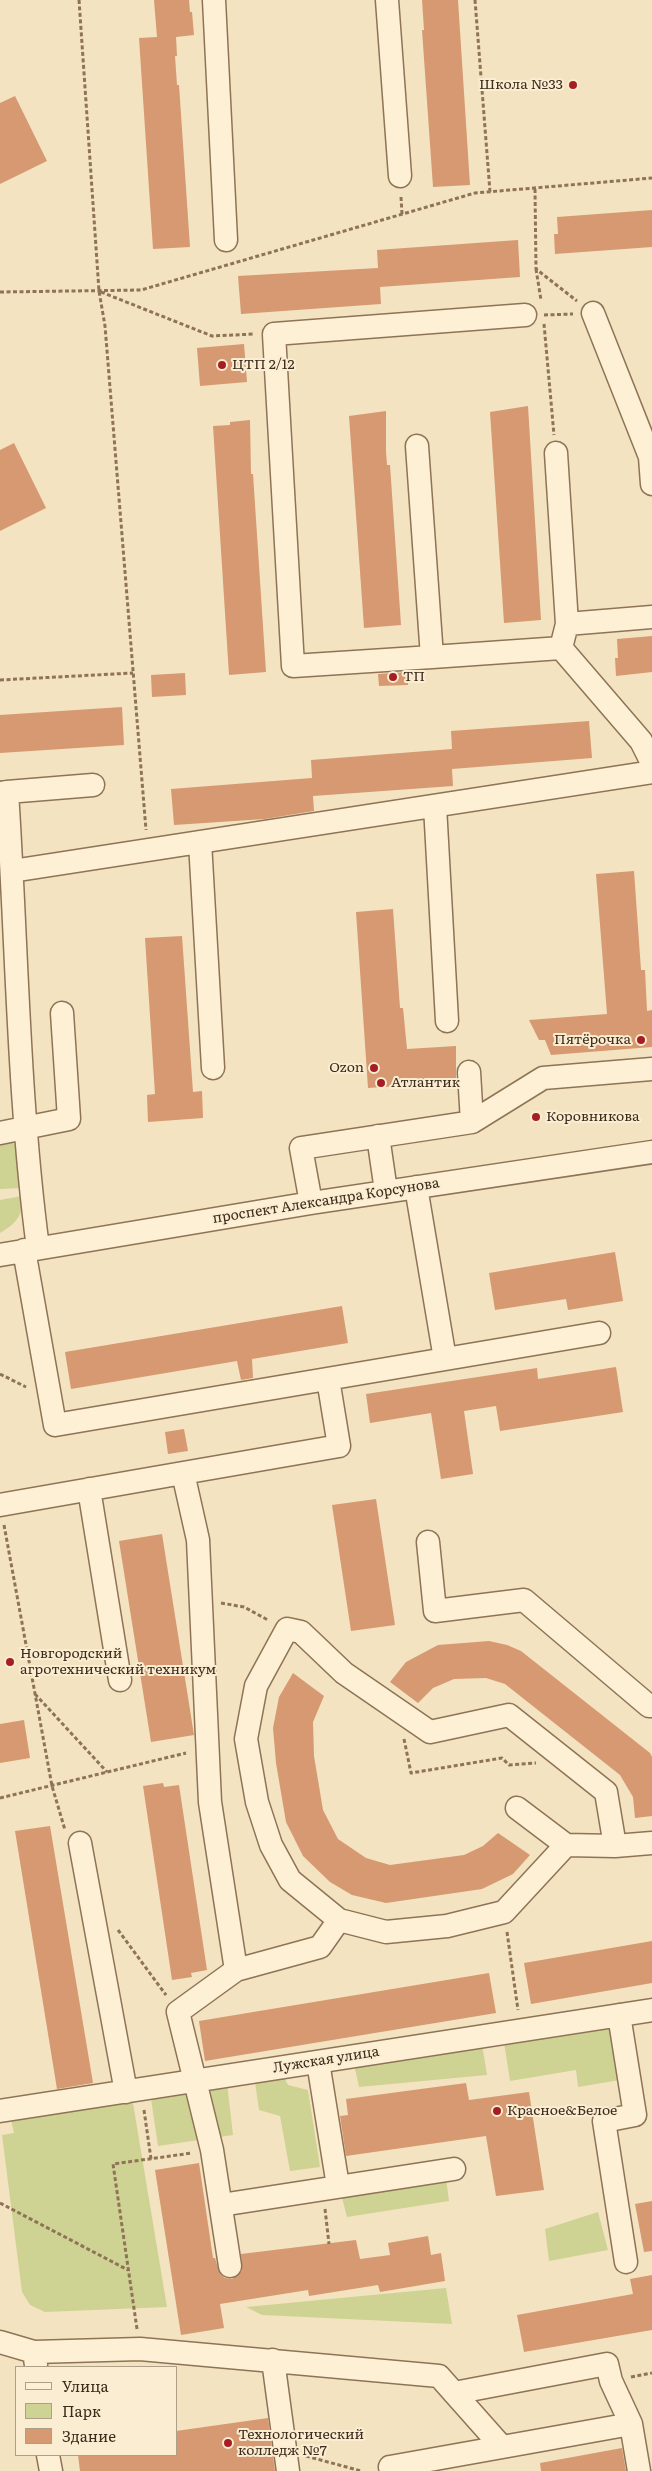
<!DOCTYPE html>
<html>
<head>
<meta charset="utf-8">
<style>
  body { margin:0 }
  #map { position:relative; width:652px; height:2471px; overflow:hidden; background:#f3e3c1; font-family:Literata,serif }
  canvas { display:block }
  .legend { position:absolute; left:15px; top:2366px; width:162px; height:90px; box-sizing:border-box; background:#faedd1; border:1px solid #ae9f89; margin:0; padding:6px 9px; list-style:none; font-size:15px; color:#3d2b1c }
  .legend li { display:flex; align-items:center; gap:10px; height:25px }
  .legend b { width:25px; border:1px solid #ae9f89 }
</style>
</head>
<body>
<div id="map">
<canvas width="652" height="2471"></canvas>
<ul class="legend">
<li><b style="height:6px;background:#fdf0d5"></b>Улица</li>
<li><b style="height:14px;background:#ced393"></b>Парк</li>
<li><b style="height:14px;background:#d69972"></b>Здание</li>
</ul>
</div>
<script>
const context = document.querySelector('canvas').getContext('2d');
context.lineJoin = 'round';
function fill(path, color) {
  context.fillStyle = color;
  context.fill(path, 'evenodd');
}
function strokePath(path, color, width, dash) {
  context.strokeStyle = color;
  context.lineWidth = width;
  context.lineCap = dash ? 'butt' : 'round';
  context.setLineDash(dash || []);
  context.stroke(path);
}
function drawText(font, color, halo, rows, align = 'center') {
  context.font = font + ' Literata,serif';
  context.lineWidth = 4;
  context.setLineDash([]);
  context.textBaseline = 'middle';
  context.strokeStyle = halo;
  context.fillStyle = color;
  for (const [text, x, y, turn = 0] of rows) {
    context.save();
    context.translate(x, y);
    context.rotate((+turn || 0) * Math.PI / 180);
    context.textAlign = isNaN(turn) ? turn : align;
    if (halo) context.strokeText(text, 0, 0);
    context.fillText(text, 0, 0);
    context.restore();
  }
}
const green = new Path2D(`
  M0 1140 13 1143 19 1149 22 1188 0 1189Z
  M22 1196C24 1215 16 1224 0 1233V1200Z
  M612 2026 620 2080 578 2087 576 2070 510 2081 504 2042Z
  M482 2044 487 2075 359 2087 354 2064Z
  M282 2073 288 2085 308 2090 320 2167 290 2171 280 2116 259 2110 254 2075Z
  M227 2083 233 2135 158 2146 150 2092Z
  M132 2097 167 2307 45 2312 30 2305 22 2292 2 2135 14 2133 10 2115Z
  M446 2178 449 2201 347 2217 341 2194Z
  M598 2212 608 2250 549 2261 545 2229Z
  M446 2288 452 2324 262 2315 246 2307Z`);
const building = new Path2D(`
  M154 0H189L190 12H192L194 35 176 37 177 56H175L177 85H179L190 247 153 249 139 38 157 37Z
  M422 0H458L470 185 433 187 422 30H424Z
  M15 96 47 161 0 184V103Z
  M652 210V247L555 254 554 234H558L557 217Z
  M518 240 520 277 380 287 381 304 241 314 238 276 378 268 377 250Z
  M244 344 247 382 200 386 197 348Z
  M528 406 541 620 504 623 490 412Z
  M386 411V451L387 465H390L401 625 364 628 349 416Z
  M250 420 251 474H253L266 672 229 675 213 426 230 425V422Z
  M14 443 46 508 0 531V450Z
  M652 636V672L616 676 615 658H618L617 639Z
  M407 672 408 685 379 686 378 674Z
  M185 673 186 695 152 697 151 675Z
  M122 707 124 745 0 753V715Z
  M589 721 592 758 452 769 453 786 313 796 314 811 265 819 174 825 171 789 312 778 311 760 452 749 451 731Z
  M634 871 641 970H645L647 1011 652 1010V1047L551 1055 545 1040H539L529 1020 607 1014 596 874Z
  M393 909 400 1008H403L407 1049 456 1046V1082L368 1088 356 912Z
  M182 936 193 1092 202 1091 203 1118 148 1122 147 1095 155 1094 145 938Z
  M615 1252 623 1301 568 1310 566 1299 495 1310 489 1273Z
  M342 1306 348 1343 252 1359 253 1378 241 1380 237 1361 71 1389 65 1352Z
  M616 1367 623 1412 500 1431 496 1406 464 1411 473 1474 441 1479 431 1413 370 1423 366 1394 537 1368 538 1379Z
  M184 1429 188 1451 168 1454 165 1432Z
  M376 1499 395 1625 351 1631 332 1505Z
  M162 1534 194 1735 151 1742 119 1541Z
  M489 1641 507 1645 521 1651 650 1753 652 1757V1816L635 1818 633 1797 620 1775 505 1684 486 1678 454 1679 433 1688 418 1703 390 1682 406 1662 438 1645Z
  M293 1673 324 1696 313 1722 314 1756 323 1810 338 1839 366 1858 390 1865 464 1855 483 1846 498 1833 530 1855 513 1874 482 1889 386 1903 352 1895 330 1882 303 1856 286 1822 276 1763 273 1728 279 1697Z
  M24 1720 30 1758 0 1763V1724Z
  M163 1783 164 1787 179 1785 207 1970 191 1973 192 1977 172 1980 143 1786Z
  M50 1826 93 2083 57 2089 15 1831Z
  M652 1941V1983L531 2004 524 1963Z
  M489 1973 496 2013 205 2061 199 2021Z
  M466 2083 469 2100 529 2092 544 2190 496 2196 486 2136 346 2156 340 2116 348 2115 346 2099Z
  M199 2163 213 2258H215L220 2274 225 2278 232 2279 242 2271 241 2254 356 2240 360 2259 390 2255 388 2243 428 2236 431 2255 441 2253 445 2281 380 2292 378 2285 309 2296 308 2290 220 2304 224 2328 181 2335 155 2170Z
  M652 2201V2251L644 2252 635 2204Z
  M652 2275V2330L524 2352 517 2315 633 2294 630 2279Z
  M268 2418 275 2471H80L78 2455H176V2431Z
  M622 2448 626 2471H541L540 2463Z`);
const path = new Path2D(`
  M79 0 99 291 105 326 146 830
  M475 0 490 192
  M535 189 536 269 577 301
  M401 197 402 214
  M536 269 541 300
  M0 292 141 290 475 193 652 178
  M101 292 212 336 254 334
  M544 315 573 314
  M544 324 554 435
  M0 680 133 673
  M0 1374 26 1387
  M4 1525 52 1786 65 1830
  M221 1603 244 1607 268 1620
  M35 1694 107 1772
  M404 1739 411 1773 502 1758 509 1765 536 1763
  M0 1798 186 1753
  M118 1930 166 1995
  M507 1932 518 2010
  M144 2110 151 2159
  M0 2203 128 2270
  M325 2209 329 2244
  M137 2329 113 2164 192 2153
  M631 2377 652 2373
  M306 2456 361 2471`);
const minor = new Path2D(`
  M214 0 226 240
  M387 0 400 176
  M593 313 650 457 652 484
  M417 446 432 657 561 648
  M556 453 567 624 561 648 641 741 652 763
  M567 624 652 617
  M432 657 293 666 274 334 525 315
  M7 792 93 785
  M0 793 7 792C17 944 18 1097 38 1248
  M435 806 447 1021
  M200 842 213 1068
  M12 871 652 772
  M469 1072 472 1122
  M0 1133 69 1119 62 1013
  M378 1136 386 1191
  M416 1187 445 1359
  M311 1203 301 1148 472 1122 543 1078 652 1069
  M24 1250 55 1425 599 1333
  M0 1255 311 1203 652 1152
  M183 1473 339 1446 328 1379
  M89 1489 120 1680
  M0 1505 183 1473 198 1540 210 1802 236 1970
  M428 1542 435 1611 524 1600 649 1706H652
  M517 1808 566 1845 615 1846 652 1843
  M80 1843 126 2092
  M566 1845 504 1912 447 1926 386 1932 339 1920 290 1880 271 1845 257 1802 246 1739 256 1686 287 1629 301 1632 344 1673 430 1732 509 1715 606 1792 615 1846
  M619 2015 635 2115 604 2121 626 2262
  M318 2062 338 2186
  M0 2111 652 2010
  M221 2205 454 2169
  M230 2266 212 2150 178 2012 236 1970 320 1947 339 1920
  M0 2342 34 2352 36 2365
  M34 2352 140 2349 439 2376 502 2447
  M273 2360 288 2471
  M454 2393 607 2364 611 2381 631 2424 639 2471
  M48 2455 51 2471
  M391 2471 390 2467 631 2424`);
const markers = [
  [573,85,5,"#a61e23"],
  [222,365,5,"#a61e23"],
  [393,677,5,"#a61e23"],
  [641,1040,5,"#a61e23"],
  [374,1068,5,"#a61e23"],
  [381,1083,5,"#a61e23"],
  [536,1117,5,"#a61e23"],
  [10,1662,5,"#a61e23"],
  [497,2111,5,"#a61e23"],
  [228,2443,5,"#a61e23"]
];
const poiNames = [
  ["Школа №33",563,85,"right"],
  ["ЦТП 2/12",232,365],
  ["ТП",403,677],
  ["Пятёрочка",631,1040,"right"],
  ["Ozon",364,1068,"right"],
  ["Атлантик",391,1083],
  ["Коровникова",546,1117],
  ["Новгородский",20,1654],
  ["агротехнический техникум",20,1670],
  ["Красное&Белое",507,2111],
  ["Технологический",238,2435],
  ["колледж №7",238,2451]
];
const streetNames = [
  ["проспект Александра Корсунова",326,1201,-9],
  ["Лужская улица",326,2060,-9]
];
fill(green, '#ced393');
fill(building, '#d69972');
strokePath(minor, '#8f7356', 25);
strokePath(path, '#8f7356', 3, [4, 2.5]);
strokePath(minor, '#fdf0d5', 22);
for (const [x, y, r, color] of markers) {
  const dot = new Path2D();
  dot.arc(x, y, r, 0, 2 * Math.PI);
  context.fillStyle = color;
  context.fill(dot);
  strokePath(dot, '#faedd1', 2);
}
drawText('14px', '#3d2b1c', '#faedd1', poiNames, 'left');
drawText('14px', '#3d2b1c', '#faedd1', streetNames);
</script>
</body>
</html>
